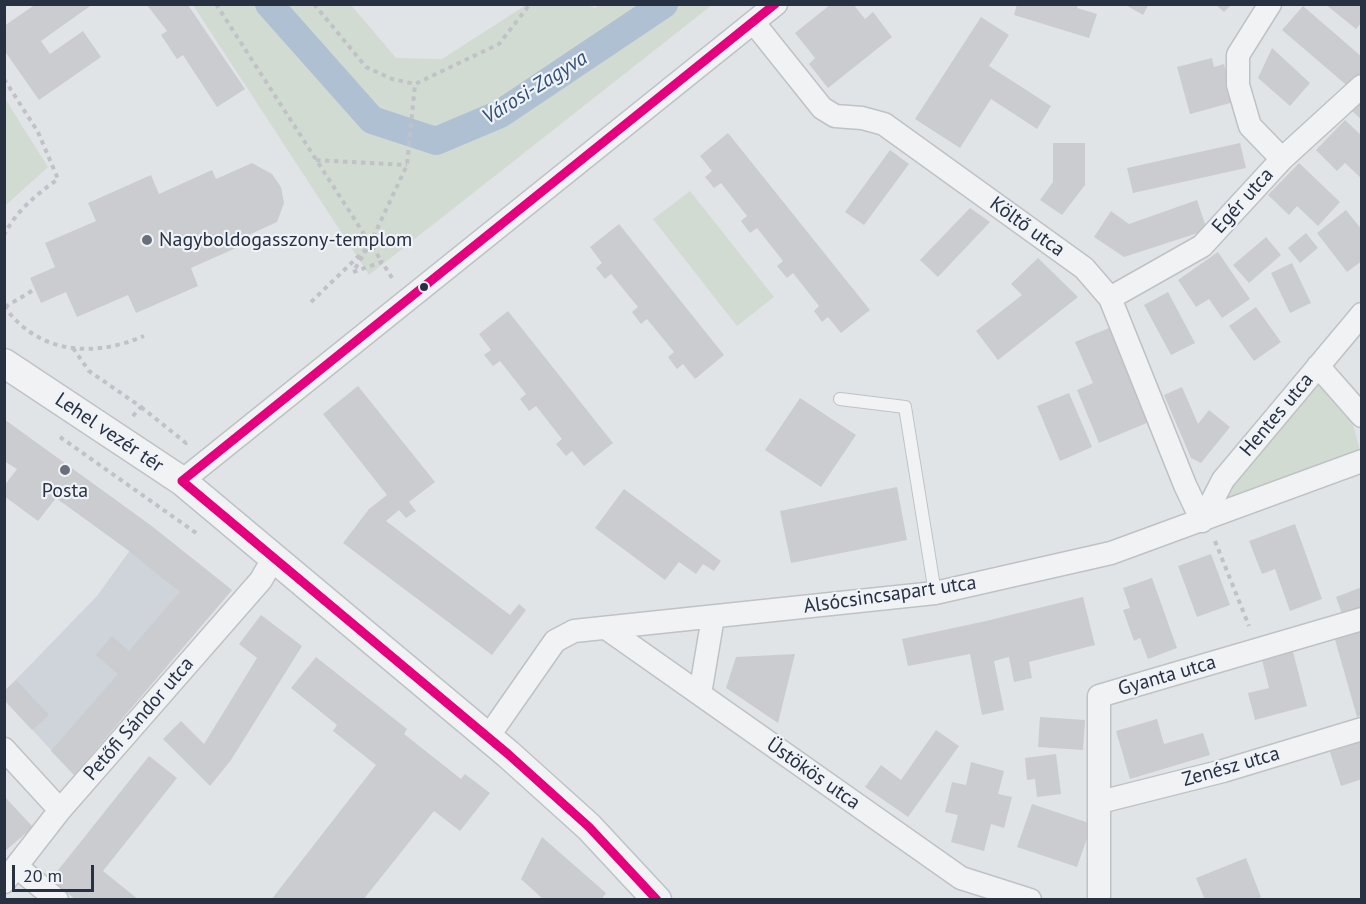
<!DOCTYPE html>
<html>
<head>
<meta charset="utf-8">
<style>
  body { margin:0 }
  #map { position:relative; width:1366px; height:904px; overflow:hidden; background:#e1e4e7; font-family:"PT Sans",sans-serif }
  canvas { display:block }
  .frame { position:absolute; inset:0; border:6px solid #283141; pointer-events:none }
  .scale { position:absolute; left:12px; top:865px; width:82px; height:27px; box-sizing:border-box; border:3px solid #283141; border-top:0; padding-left:8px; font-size:18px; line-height:21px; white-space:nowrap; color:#283141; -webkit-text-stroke:4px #eff2f7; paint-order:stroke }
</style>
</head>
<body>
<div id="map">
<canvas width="1366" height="904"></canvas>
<div class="frame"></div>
<div class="scale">20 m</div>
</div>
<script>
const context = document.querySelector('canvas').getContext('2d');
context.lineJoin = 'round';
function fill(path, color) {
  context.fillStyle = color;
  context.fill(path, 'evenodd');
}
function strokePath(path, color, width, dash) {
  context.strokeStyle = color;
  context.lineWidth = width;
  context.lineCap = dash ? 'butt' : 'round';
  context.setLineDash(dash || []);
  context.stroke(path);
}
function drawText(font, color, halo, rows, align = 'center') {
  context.font = font + ' "PT Sans",sans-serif';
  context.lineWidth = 4.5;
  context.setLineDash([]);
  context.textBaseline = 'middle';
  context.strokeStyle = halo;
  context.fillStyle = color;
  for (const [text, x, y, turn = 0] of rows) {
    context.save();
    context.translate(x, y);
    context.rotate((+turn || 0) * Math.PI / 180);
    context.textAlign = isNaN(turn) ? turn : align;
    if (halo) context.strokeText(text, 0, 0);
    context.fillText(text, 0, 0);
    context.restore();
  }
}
const built = new Path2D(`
  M149 524 232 590 74 775 5 700V691L97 596Z`);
const green = new Path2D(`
  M601 4 712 5 369 275 193 5H351L396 58 442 59 526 5H587L595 8Z
  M4 97 48 167 5 206H4Z
  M690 191 774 297 737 326 653 219Z
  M1318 383C1347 402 1352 418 1360 450L1352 458 1224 504 1219 497Z`);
const canal = new Path2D(`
  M269 4 372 120 436 141 500 114 664 4`);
const building = new Path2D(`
  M36 4H93L41 41 50 54 83 31 101 57 39 100 4 50V26Z
  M831 4H853L865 19 873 12 892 37 828 88 809 64 815 58 795 33Z
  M1017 4H1078L1077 8 1097 14 1089 38 1014 15Z
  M1124 4H1149L1143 15Z
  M1325 4H1362V22L1356 29Z
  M147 5H188L245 89 217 107 183 55 177 59 161 35 167 31Z
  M1216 5H1231L1224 12Z
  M1303 6 1362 57V77L1351 89 1282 30Z
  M981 17 1009 35 989 66 1051 106 1037 129 991 99 960 148 915 119Z
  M1272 48 1310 83 1290 106 1258 78Z
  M1212 58 1214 67 1224 64 1234 102 1190 114 1177 67Z
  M1362 102V120L1352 111Z
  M1345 120 1362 136V179L1345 163 1337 171 1316 150Z
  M728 133 870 310 841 333 828 317 822 322 814 311 819 306 793 273 787 278 777 266 783 261 757 228 750 233 741 221 747 216 721 183 714 188 705 177 712 171 700 156Z
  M1053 143H1085V185L1062 215 1040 200 1053 182Z
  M1240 143 1246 168 1133 193 1127 168Z
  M890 150 909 164 864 225 845 212Z
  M252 163 272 174 281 187 284 203 277 222 242 238 245 244 191 268 198 286 136 313 128 295 77 317 66 292 41 303 30 278 55 267 45 243 96 221 88 203 151 175 159 194 212 170 216 179Z
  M1299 163 1340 202 1318 226 1297 206 1289 215 1268 195Z
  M1197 200 1207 230 1124 257 1094 237 1111 211 1129 224Z
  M970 208 990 222 938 277 920 260Z
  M1346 210 1362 230V261L1347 272 1317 233Z
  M619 224 724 355 695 379 683 364 677 369 668 357 674 352 647 319 641 324 632 312 638 307 611 274 605 279 596 268 602 263 590 247Z
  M1306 233 1318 248 1300 263 1288 248Z
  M1266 237 1281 255 1249 283 1233 265Z
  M1218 252 1250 299 1222 318 1209 299 1196 307 1178 280Z
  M1038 258 1078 297 998 360 976 331 1022 295 1011 284Z
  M1292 263 1311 303 1290 313 1271 273Z
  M1168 292 1195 343 1171 355 1144 305Z
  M1256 307 1281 342 1254 361 1229 326Z
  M508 311 613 443 584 466 572 451 566 456 556 444 562 439 536 406 529 411 520 399 526 394 500 361 493 366 484 355 491 350 479 334Z
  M1109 328 1149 422 1099 443 1077 390 1093 383 1075 342Z
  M358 386 435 482 409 502 416 511 406 518 399 510 386 521 510 615 519 604 526 610 492 655 343 543 369 509 387 495 323 414Z
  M1182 387 1198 424 1209 410 1230 427 1201 463 1191 458 1164 395Z
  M1069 393 1092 447 1060 461 1037 406Z
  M800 398 856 435 821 487 765 450Z
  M4 419 149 524 232 590 74 775 51 751 118 674 96 655 112 636 129 651 180 592 129 551 56 498 38 521 4 496V486L17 469 4 461Z
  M897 487 907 540 791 563 780 511Z
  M624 489 721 561 714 571 703 564 696 574 679 562 665 580 595 528Z
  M1295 524 1322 599 1290 611 1275 569 1262 574 1249 541Z
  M1211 554 1230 605 1197 617 1178 566Z
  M1152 578 1177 648 1148 659 1140 638 1134 641 1123 610 1130 608 1123 588Z
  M1362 587V610L1343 617 1336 597Z
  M1083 597 1095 645 1029 662 1032 678 1014 682 1009 657 994 661 1004 710 982 715 970 654 908 666 902 639 986 621Z
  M261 615 302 646 231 760 210 786 163 739 181 721 204 744 257 658 239 644Z
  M1360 628 1362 634V715L1357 717 1334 636Z
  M1292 648 1307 706 1255 720 1248 693 1269 688 1261 656Z
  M795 654 778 723 726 688 736 657Z
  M316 657 407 729 404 734 461 779 465 774 490 793 460 831 434 811 363 900H271L376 765 333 731 337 725 291 688Z
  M16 680 49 715 32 730 4 700V691Z
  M1040 717 1085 720 1083 750 1038 747Z
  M1157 719 1164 744 1203 733 1210 755 1130 779 1116 731Z
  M936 730 959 746 908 817 865 787 881 765 901 780Z
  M1362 741V779L1341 786 1330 752Z
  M1056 754 1061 794 1037 797 1035 779 1027 780 1025 758Z
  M149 756 177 778 103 871 139 900H76L51 879Z
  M971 762 1004 771 998 794 1012 797 1004 828 991 824 984 851 951 842 958 815 945 812 952 782 966 785Z
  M4 796 33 827 4 852Z
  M1032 804 1092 824 1077 867 1017 847Z
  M542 837 606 893 601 900H544L521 879Z
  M1246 858 1261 897 1256 900H1205L1196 878Z`);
const path = new Path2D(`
  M216 4 382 262
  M314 4 366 67 392 79 415 84 499 44 530 4
  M4 79 38 132 58 179C36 195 17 210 4 235
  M316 160 407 165
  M392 278 382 262 353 272 370 244 407 165 415 84
  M311 302 366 249
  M4 306C38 354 93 358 144 336
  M5 307 35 289
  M73 348 89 371 141 407 132 417
  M141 407 186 443 188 441
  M60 437 199 535
  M1215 541 1249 626`);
const service = new Path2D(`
  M840 399 905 407 935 593`);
const minor = new Path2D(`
  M1270 4 1238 55V85L1250 126 1282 159
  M754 23 822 108 835 116 862 118 884 124 1084 268 1110 298 1185 485 1202 521
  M1110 298 1202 246 1282 159 1362 86
  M1318 366 1362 416
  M182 481 776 4
  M1202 521 1223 480 1362 314
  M606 628 961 878 1030 900
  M700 694 713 617
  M488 737 555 641 574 631 935 593 1111 553 1362 461
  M4 749 60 810
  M1100 802 1223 771 1362 729
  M17 867 57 900
  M4 882 60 810 261 580 274 557
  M1099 900V696L1362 619`);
const tertiary = new Path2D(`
  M4 363 182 481 508 754 589 827 657 900`);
const bus1 = new Path2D(`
  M182 481 775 4
  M182 481 508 754 589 827 657 900`);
const markers = [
  [147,240,6,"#69707b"],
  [424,287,5,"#283141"],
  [65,470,6,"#69707b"]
];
const streetNames = [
  ["Egér utca",1243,201,-48],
  ["Költő utca",1027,227,36],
  ["Hentes utca",1277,415,-50],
  ["Lehel vezér tér",109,433,34],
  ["Alsócsincsapart utca",890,595,-8],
  ["Gyanta utca",1167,676,-16],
  ["Petőfi Sándor utca",139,719,-49],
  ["Zenész utca",1231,767,-16],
  ["Üstökös utca",813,774,35]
];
const poiNames = [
  ["Nagyboldogasszony-templom",159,240],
  ["Posta",65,491,"center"]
];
const waterNames = [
  ["Városi-Zagyva",535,88,-32]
];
fill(built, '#cfd3da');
fill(green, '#d2dbd2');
strokePath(canal, '#afc0d3', 28);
fill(building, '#cacccf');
strokePath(service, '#bfc2c5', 14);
strokePath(minor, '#bfc2c5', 25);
strokePath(tertiary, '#bfc2c5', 31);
strokePath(path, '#c0c2c7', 4, [4.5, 4.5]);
strokePath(service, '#f1f2f3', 12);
strokePath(minor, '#f1f2f3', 22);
strokePath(tertiary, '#f1f2f3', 28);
strokePath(bus1, '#e5007d', 9);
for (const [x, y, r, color] of markers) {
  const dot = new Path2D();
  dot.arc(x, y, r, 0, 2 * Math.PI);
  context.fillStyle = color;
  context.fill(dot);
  strokePath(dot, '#eff2f7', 2);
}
drawText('20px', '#283141', '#eff2f7', streetNames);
drawText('20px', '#283141', '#eff2f7', poiNames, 'left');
drawText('italic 21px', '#315076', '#eff2f7', waterNames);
</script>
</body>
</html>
